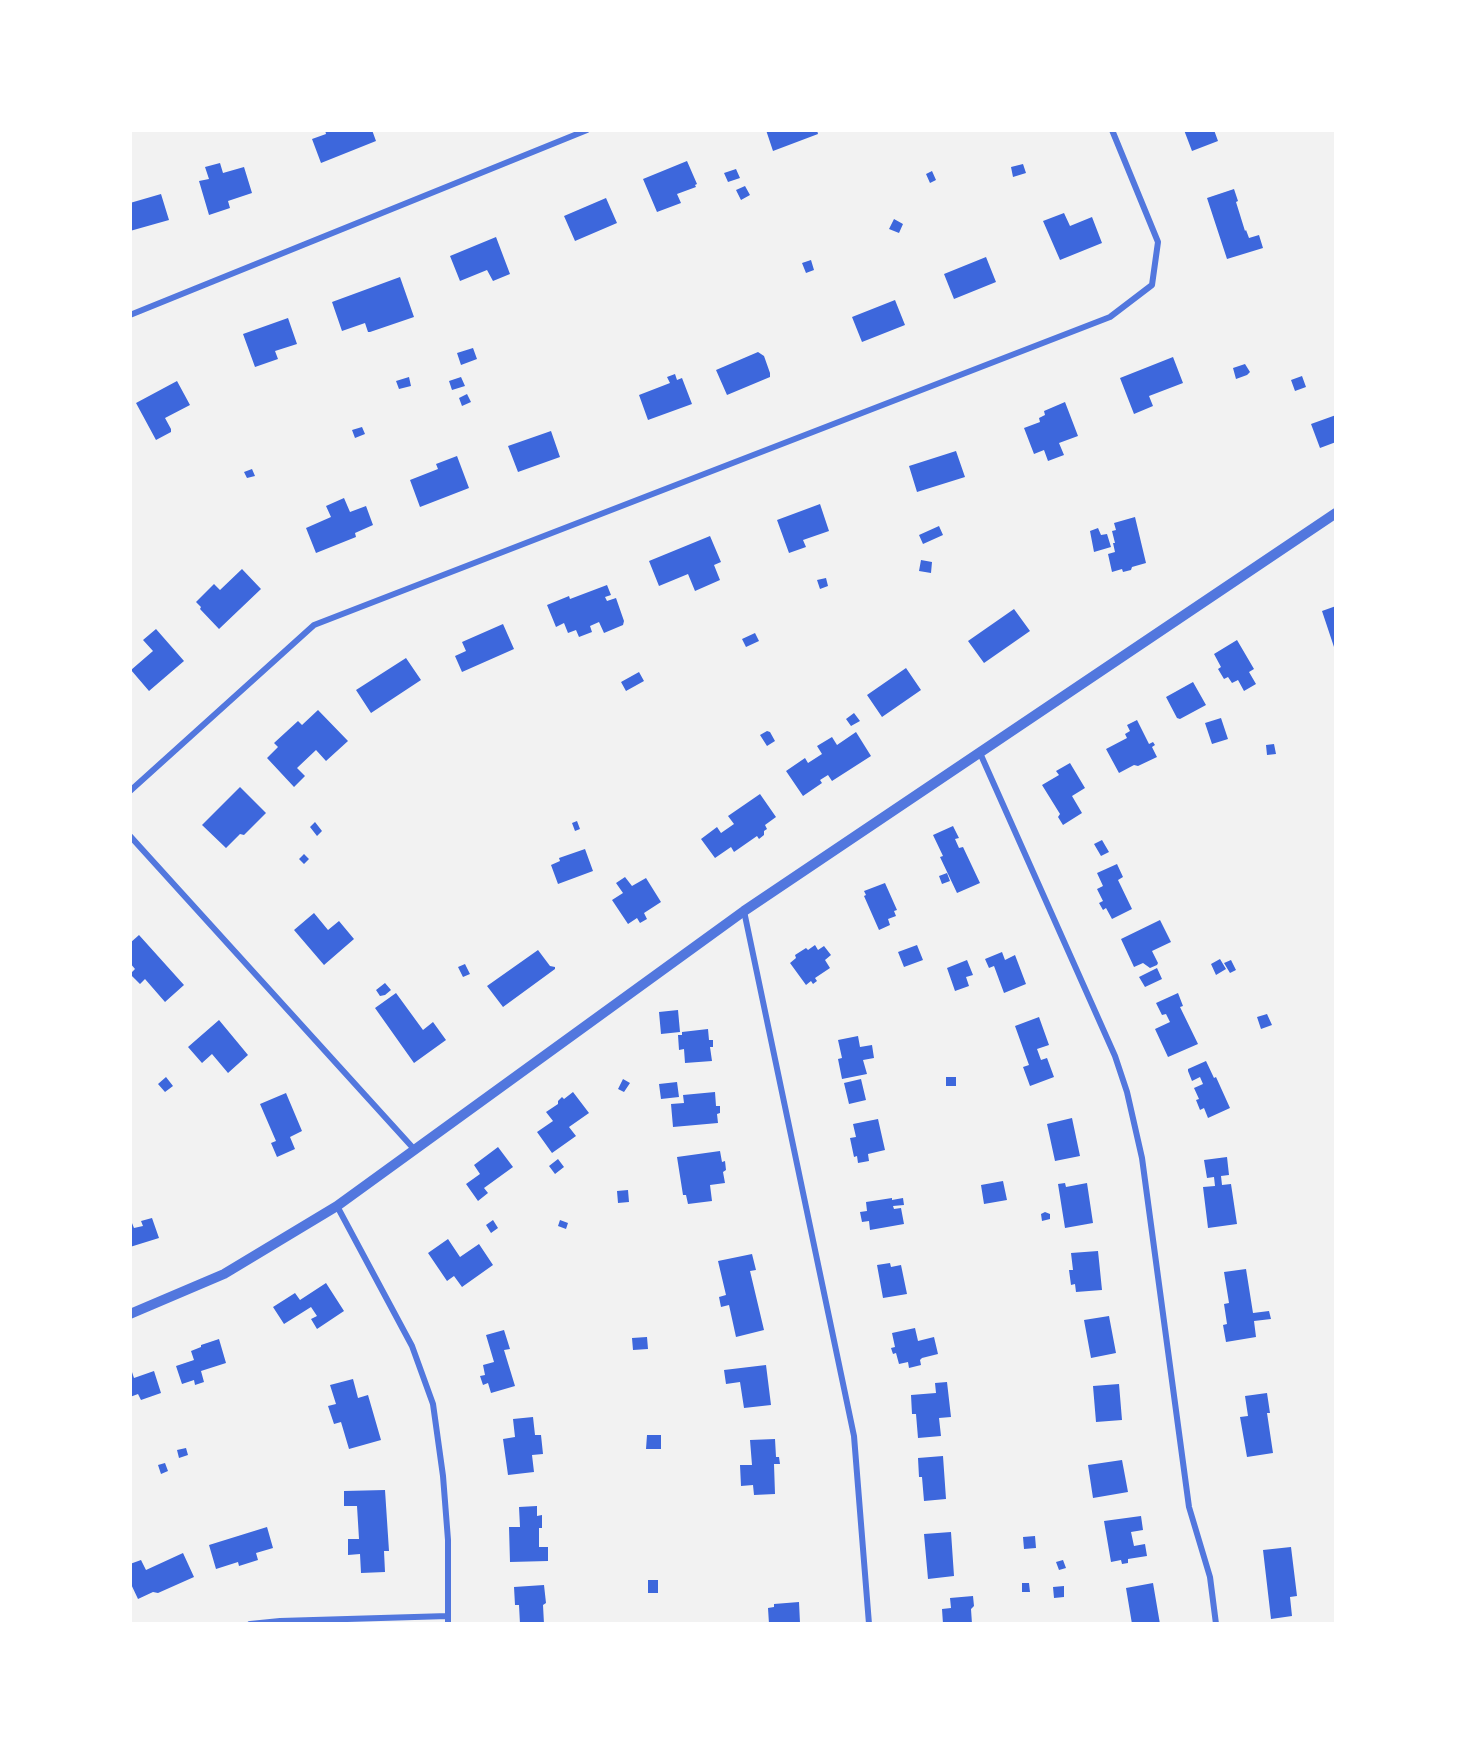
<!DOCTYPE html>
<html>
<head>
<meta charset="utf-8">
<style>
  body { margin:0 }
  #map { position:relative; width:1466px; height:1754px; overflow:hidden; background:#f2f2f2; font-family:"Golos Text",sans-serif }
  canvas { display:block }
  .frame { position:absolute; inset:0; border:132px solid #fff; pointer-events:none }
</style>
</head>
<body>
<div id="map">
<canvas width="1466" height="1754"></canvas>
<div class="frame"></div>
</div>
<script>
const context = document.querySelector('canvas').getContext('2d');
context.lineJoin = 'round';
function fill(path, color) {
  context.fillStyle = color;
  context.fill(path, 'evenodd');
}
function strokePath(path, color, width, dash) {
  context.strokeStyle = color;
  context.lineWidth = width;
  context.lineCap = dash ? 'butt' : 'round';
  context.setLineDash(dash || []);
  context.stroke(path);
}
const building = new Path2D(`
  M325 130H372L376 141 321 163 312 139 326 134Z
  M766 130H817L818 134 773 151Z
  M1184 130H1214L1218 141 1192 151Z
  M687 161 697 184 695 185 696 187 677 194 681 203 657 212 643 179Z
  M220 163 223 173 244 167 252 193 228 201 230 208 209 215 199 181 209 179 205 167Z
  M1023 164 1026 173 1013 177 1011 167Z
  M736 169 740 178 728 182 724 173Z
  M932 171 936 180 930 183 926 174Z
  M745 186 750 195 741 200 736 190Z
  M1234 189 1238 201 1236 202 1245 231 1246 230 1249 238 1259 235 1263 248 1227 259 1207 198Z
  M161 194 169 220 130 231V203Z
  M606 198 617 223 575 241 564 216Z
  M1064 213 1070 226 1092 217 1102 243 1060 260 1043 221Z
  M894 219 903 224 899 233 889 229Z
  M496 237 510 274 493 281 487 270 460 281 450 256Z
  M986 257 996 282 954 299 944 274Z
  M811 260 814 270 806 273 802 263Z
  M400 277 414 317 370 332H368L365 323 342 331 332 302Z
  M895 300 905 325 862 342 852 317Z
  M288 318 297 344 275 351 278 359 255 367 243 334Z
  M473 348 477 359 461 365 457 353Z
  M758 352 764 356 770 373V377L727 395 716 370Z
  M1173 357 1183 383 1149 396 1153 406 1134 414 1120 378Z
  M1245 364 1250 372 1247 375 1236 379 1233 368Z
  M675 374 677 380 682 378 692 404 648 420 639 395 670 383 667 377Z
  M1302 376 1306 387 1295 391 1291 380Z
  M409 377 411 386 399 389 396 381Z
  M461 377 465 386 452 390 449 381Z
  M177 381 190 405 165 418 171 429V432L156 440 136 403Z
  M467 394 471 402 462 406 459 398Z
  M1065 402 1078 436 1059 443 1064 455 1048 461 1044 450 1034 454 1024 428 1040 422 1039 418 1045 415 1044 411Z
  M1336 415V442L1320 448 1311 424Z
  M362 427 365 434 355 438 352 430Z
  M551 431 560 457 518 472 508 446Z
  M956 451 965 477 917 492 909 466Z
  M457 456 469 488 420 507 410 480 438 469 436 464Z
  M252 469 255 476 247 478 244 472Z
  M344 498 350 512 366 506 373 525 355 533 356 537 316 553 306 528 331 517 326 506Z
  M820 504 829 531 803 540 806 547 789 553 777 520Z
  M1135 517 1146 563 1132 567 1131 570 1123 572 1122 569 1112 572 1108 554 1115 552 1113 543H1115L1112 531 1116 530 1114 523Z
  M939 526 943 535 923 544 919 535Z
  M1098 528 1101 535 1107 534 1111 547 1094 552 1090 531Z
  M710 536 721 562 714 565 720 580 695 591 688 574 659 586 649 561Z
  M921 560 932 562 931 573 919 571Z
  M242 569 261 589 219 629 200 609 201 607 196 602 214 584 220 590Z
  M826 578 828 586 820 589 817 580Z
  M607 585 611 595 605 597 607 601 616 598 624 621 623 625 604 633 599 622 590 626 592 632 579 637 576 630 568 633 564 623 556 627 547 605 569 596 570 599Z
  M1336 606V650H1335L1322 611Z
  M1014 609 1030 631 984 663 968 641Z
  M503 624 514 649 462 672 455 656 466 651 462 642Z
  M156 629 184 661 149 691 131 670 153 651 143 640Z
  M755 633 759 641 746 647 742 639Z
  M1237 640 1254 669 1249 672 1256 684 1244 691 1238 680 1232 683 1228 677 1224 679 1218 669 1221 667 1214 654Z
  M406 658 421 680 371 713 356 690Z
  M906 668 921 690 882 717 867 695Z
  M639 672 644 681 626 691 621 682Z
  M1193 682 1206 705 1180 719 1177 718 1166 697Z
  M318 710 348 741 326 761 316 750 297 768 305 776 294 787 267 758 278 747 274 743 298 721 302 725Z
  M854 713 860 721 851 726 846 719Z
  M1221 718 1228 739 1212 744 1205 723Z
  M1137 720 1149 744 1153 742 1155 745 1152 747 1157 757 1138 766 1134 765 1119 773 1106 749 1127 738 1125 734 1130 731 1127 725Z
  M767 731 770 732 775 741 767 746 760 735Z
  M856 732 871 756 832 781 828 775 820 780 822 783 803 796 786 771 805 758 808 763 822 754 817 746 832 737 837 745Z
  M1274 744 1276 754 1267 755 1266 745Z
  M1070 763 1085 788 1072 796 1082 813 1063 825 1058 817 1060 814 1042 785 1059 775 1056 771Z
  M240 787 266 813 244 835 240 834 226 848 202 825Z
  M760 794 776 817 765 825 767 829 764 831V835L759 839 757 836 734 852 731 847 715 858 701 839 717 827 721 833 734 824 728 816Z
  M577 821 580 829 575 831 572 823Z
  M315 822 322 831 317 836 310 827Z
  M953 826 959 838 955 839 959 848 963 847 980 883 957 893 940 857 943 856 933 835Z
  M1102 840 1109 852 1101 856 1094 844Z
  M585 849 593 871 558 884 551 865 560 861 559 858Z
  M304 854 309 859 304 864 299 859Z
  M1117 864 1123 877 1118 880 1132 909 1112 919 1106 908 1103 910 1099 903 1103 901 1097 889 1103 886 1097 873Z
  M947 873 950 881 942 884 939 876Z
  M625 877 632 886 646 878 661 902 644 913 647 919 640 923 637 918 628 924 612 900 623 893 616 883Z
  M885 883 897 910 894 911 896 916 888 919 890 925 879 930 864 896 866 895 864 891Z
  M314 913 328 930 339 921 354 939 324 965 294 930Z
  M1160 920 1171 942 1152 951 1158 963 1157 965 1150 968 1143 963 1134 967 1121 939Z
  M139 935 184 985 165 1002 145 979 140 984 130 974 135 969 130 963V943Z
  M815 945 818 950 824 946 831 955 825 960 830 968 815 978 817 981 813 984 811 981 806 985 790 963 796 958 795 955 806 948 808 950Z
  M917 945 923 960 904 967 898 952Z
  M538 950 550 966 555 967V969L503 1007 487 986Z
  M1002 952 1005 960 1015 955 1026 984 1004 993 994 966 989 968 985 959Z
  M1220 959 1226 969 1216 975 1211 964Z
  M967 960 973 975 966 977 969 986 955 991 947 968Z
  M1231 960 1236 970 1230 973 1224 963Z
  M465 964 470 974 463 977 458 967Z
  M1157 968 1162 979 1145 987 1139 977Z
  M385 983 391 990 385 995 380 996 376 990Z
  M396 993 423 1030 433 1022 446 1040 414 1063 375 1008Z
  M1178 993 1183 1006 1180 1007 1198 1044 1168 1057 1155 1029 1170 1022 1166 1014 1162 1015 1156 1003Z
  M678 1010 680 1032 661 1034 659 1012Z
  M1267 1014 1272 1025 1261 1029 1257 1017Z
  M1039 1017 1049 1045 1037 1049 1041 1060 1047 1058 1054 1077 1030 1086 1023 1067 1029 1065 1015 1026Z
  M219 1020 248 1055 228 1073 212 1054 202 1063 188 1047Z
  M708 1029 709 1040H713V1047H710L712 1061 685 1063 684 1049 679 1050 678 1035H682V1032Z
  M858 1036 860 1047 872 1045 874 1058 863 1060 867 1074 842 1079 838 1059 842 1058 838 1040Z
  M1206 1061 1214 1078 1216 1077 1230 1108 1208 1118 1204 1108 1200 1110 1196 1100 1199 1099 1194 1088 1203 1084 1200 1077 1192 1081 1188 1071V1069Z
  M166 1077 173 1086 165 1092 158 1084Z
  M946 1077H956V1086H946Z
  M623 1079 630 1083 624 1092 618 1089Z
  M861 1079 866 1100 849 1104 844 1083Z
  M677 1082 679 1097 661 1099 659 1084Z
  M573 1092 589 1113 569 1127 576 1136 552 1153 537 1132 553 1121 546 1112 558 1104V1101L562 1097 564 1099Z
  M715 1092 716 1106H720V1113L717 1114 718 1123 673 1127 671 1104 684 1103 683 1095Z
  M286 1093 302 1131 290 1137 295 1149 277 1157 271 1143 276 1141 260 1104Z
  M1072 1118 1080 1156 1055 1161 1047 1124Z
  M878 1119 885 1150 868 1154 869 1161 858 1163 857 1156 854 1157 850 1138 856 1137 853 1124Z
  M498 1147 513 1167 484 1188 488 1193 478 1201 466 1184 480 1174 474 1165Z
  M720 1151 722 1162 725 1161 726 1170 723 1172 725 1183 710 1185 712 1201 688 1204 686 1195H683L677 1157Z
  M1227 1157 1229 1175 1221 1176 1222 1185 1231 1184 1237 1224 1208 1228 1203 1187 1215 1186 1214 1177 1207 1178 1204 1160Z
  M558 1159 564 1167 555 1174 549 1166Z
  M1003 1181 1007 1200 984 1204 981 1185Z
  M1065 1183 1066 1187 1087 1183 1093 1223 1065 1228 1058 1184Z
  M628 1190 629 1202 618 1203 617 1191Z
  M892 1198V1200L903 1198 904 1205 893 1206 894 1209 901 1208 904 1224 870 1230 869 1221 862 1222 860 1212 867 1211 866 1202Z
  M1045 1212 1050 1214V1219L1042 1221 1041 1214Z
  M130 1218 134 1228 143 1226 141 1221 152 1218 159 1238 130 1247Z
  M493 1220 498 1228 491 1233 486 1225Z
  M560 1220 568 1223 566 1229 558 1226Z
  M448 1239 460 1257 479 1244 493 1265 462 1287 454 1276 447 1281 428 1253Z
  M1098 1251 1102 1290 1076 1292 1075 1284 1071 1285 1069 1270H1073L1071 1253Z
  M752 1254 756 1270 750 1271 764 1330 736 1337 729 1305 721 1307 719 1297 726 1295 718 1261Z
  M890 1263 891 1267 901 1265 907 1294 883 1298 877 1265Z
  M1246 1269 1253 1313 1269 1311 1271 1319 1254 1321 1256 1337 1226 1342 1223 1325 1227 1324 1224 1304 1229 1303 1224 1272Z
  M326 1283 344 1311 317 1329 311 1319 317 1316 311 1307 284 1324 273 1307 295 1293 300 1300Z
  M1109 1316 1116 1353 1091 1358 1084 1320Z
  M915 1328 918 1341 934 1337 938 1354 922 1358 920 1360 921 1365 909 1368 908 1362 899 1364 896 1353 893 1354 891 1348 895 1347 892 1333Z
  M504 1330 510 1349 504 1350 515 1386 491 1393 488 1383 483 1385 480 1376 485 1375 483 1365 494 1362 486 1335Z
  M647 1337 648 1349 633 1350 632 1338Z
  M219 1339 226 1363 201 1371 204 1382 195 1385 194 1380 182 1384 176 1366 194 1360 191 1351 201 1347V1345Z
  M766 1365 771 1405 744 1408 740 1382 726 1384 724 1370Z
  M131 1369 134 1378 154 1371 161 1393 141 1400 138 1394 130 1397Z
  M353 1379 358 1398 368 1395 381 1440 349 1449 341 1422 334 1424 328 1406 336 1404 330 1385Z
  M947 1382 951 1417 939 1418 941 1436 918 1438 916 1414H912L911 1395 936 1393 935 1383Z
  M1119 1384 1122 1420 1096 1422 1093 1386Z
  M1267 1393 1270 1413H1267L1273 1453 1247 1457 1240 1417 1248 1416 1245 1396Z
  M533 1417 535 1435H541L543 1454 532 1455 534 1472 508 1475 503 1439 515 1437 513 1419Z
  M647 1435H661V1449H646Z
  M775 1439 776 1457H779L780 1464H774L775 1494 754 1495 753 1485 741 1486 740 1465H752L750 1440Z
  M186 1448 188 1455 179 1458 177 1450Z
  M943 1456 946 1499 924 1501 922 1477H919L918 1458Z
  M1122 1460 1128 1492 1093 1498 1088 1465Z
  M165 1463 168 1471 161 1474 158 1465Z
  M385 1490 389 1551H384L385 1572 361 1573 360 1554 348 1555V1539H359L357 1506H344V1491Z
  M537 1506V1516L542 1515V1528H539V1547H548V1561L510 1562 509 1527H520L519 1507Z
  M1141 1516 1143 1530 1131 1532 1134 1546 1145 1544 1147 1556 1128 1559V1563L1122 1564 1121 1560 1111 1562 1104 1521Z
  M267 1527 273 1548 256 1553 258 1560 239 1566 238 1562 216 1569 209 1545Z
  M951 1532 954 1576 928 1579 924 1534Z
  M1035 1536 1036 1548 1024 1549 1023 1537Z
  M1291 1547 1297 1596 1290 1597 1292 1616 1271 1619 1263 1550Z
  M183 1553 194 1577 158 1593 153 1592 138 1599 130 1582V1564L141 1560 146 1570Z
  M1063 1560 1066 1568 1059 1570 1056 1562Z
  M648 1580H658V1593H648Z
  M1022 1583H1029L1030 1592H1022Z
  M1153 1583 1160 1624H1132L1126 1588Z
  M544 1585 546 1603 543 1605 544 1624H520L519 1605H515L514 1587Z
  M1064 1586V1597L1054 1598 1053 1587Z
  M973 1596 974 1606 971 1609 972 1624H943L942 1609 951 1608 950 1598Z
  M799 1602 800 1623 769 1624 768 1608 774 1607V1604Z`);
const minor = new Path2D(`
  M130 315 587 130
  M980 753 1115 1056 1127 1092 1142 1158 1189 1507 1210 1577 1216 1624
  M130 791 314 625 1110 317 1152 285 1158 242 1112 130
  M130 836 414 1149
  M744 911 854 1436 869 1624
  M337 1206 412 1346 433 1404 443 1476 448 1540V1624
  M250 1624 280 1621 448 1616`);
const tertiary = new Path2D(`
  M130 1314 224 1274 337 1206 744 911 1336 513`);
fill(building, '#3d67dc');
strokePath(minor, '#5277de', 6);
strokePath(tertiary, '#5277de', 10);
</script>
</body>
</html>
